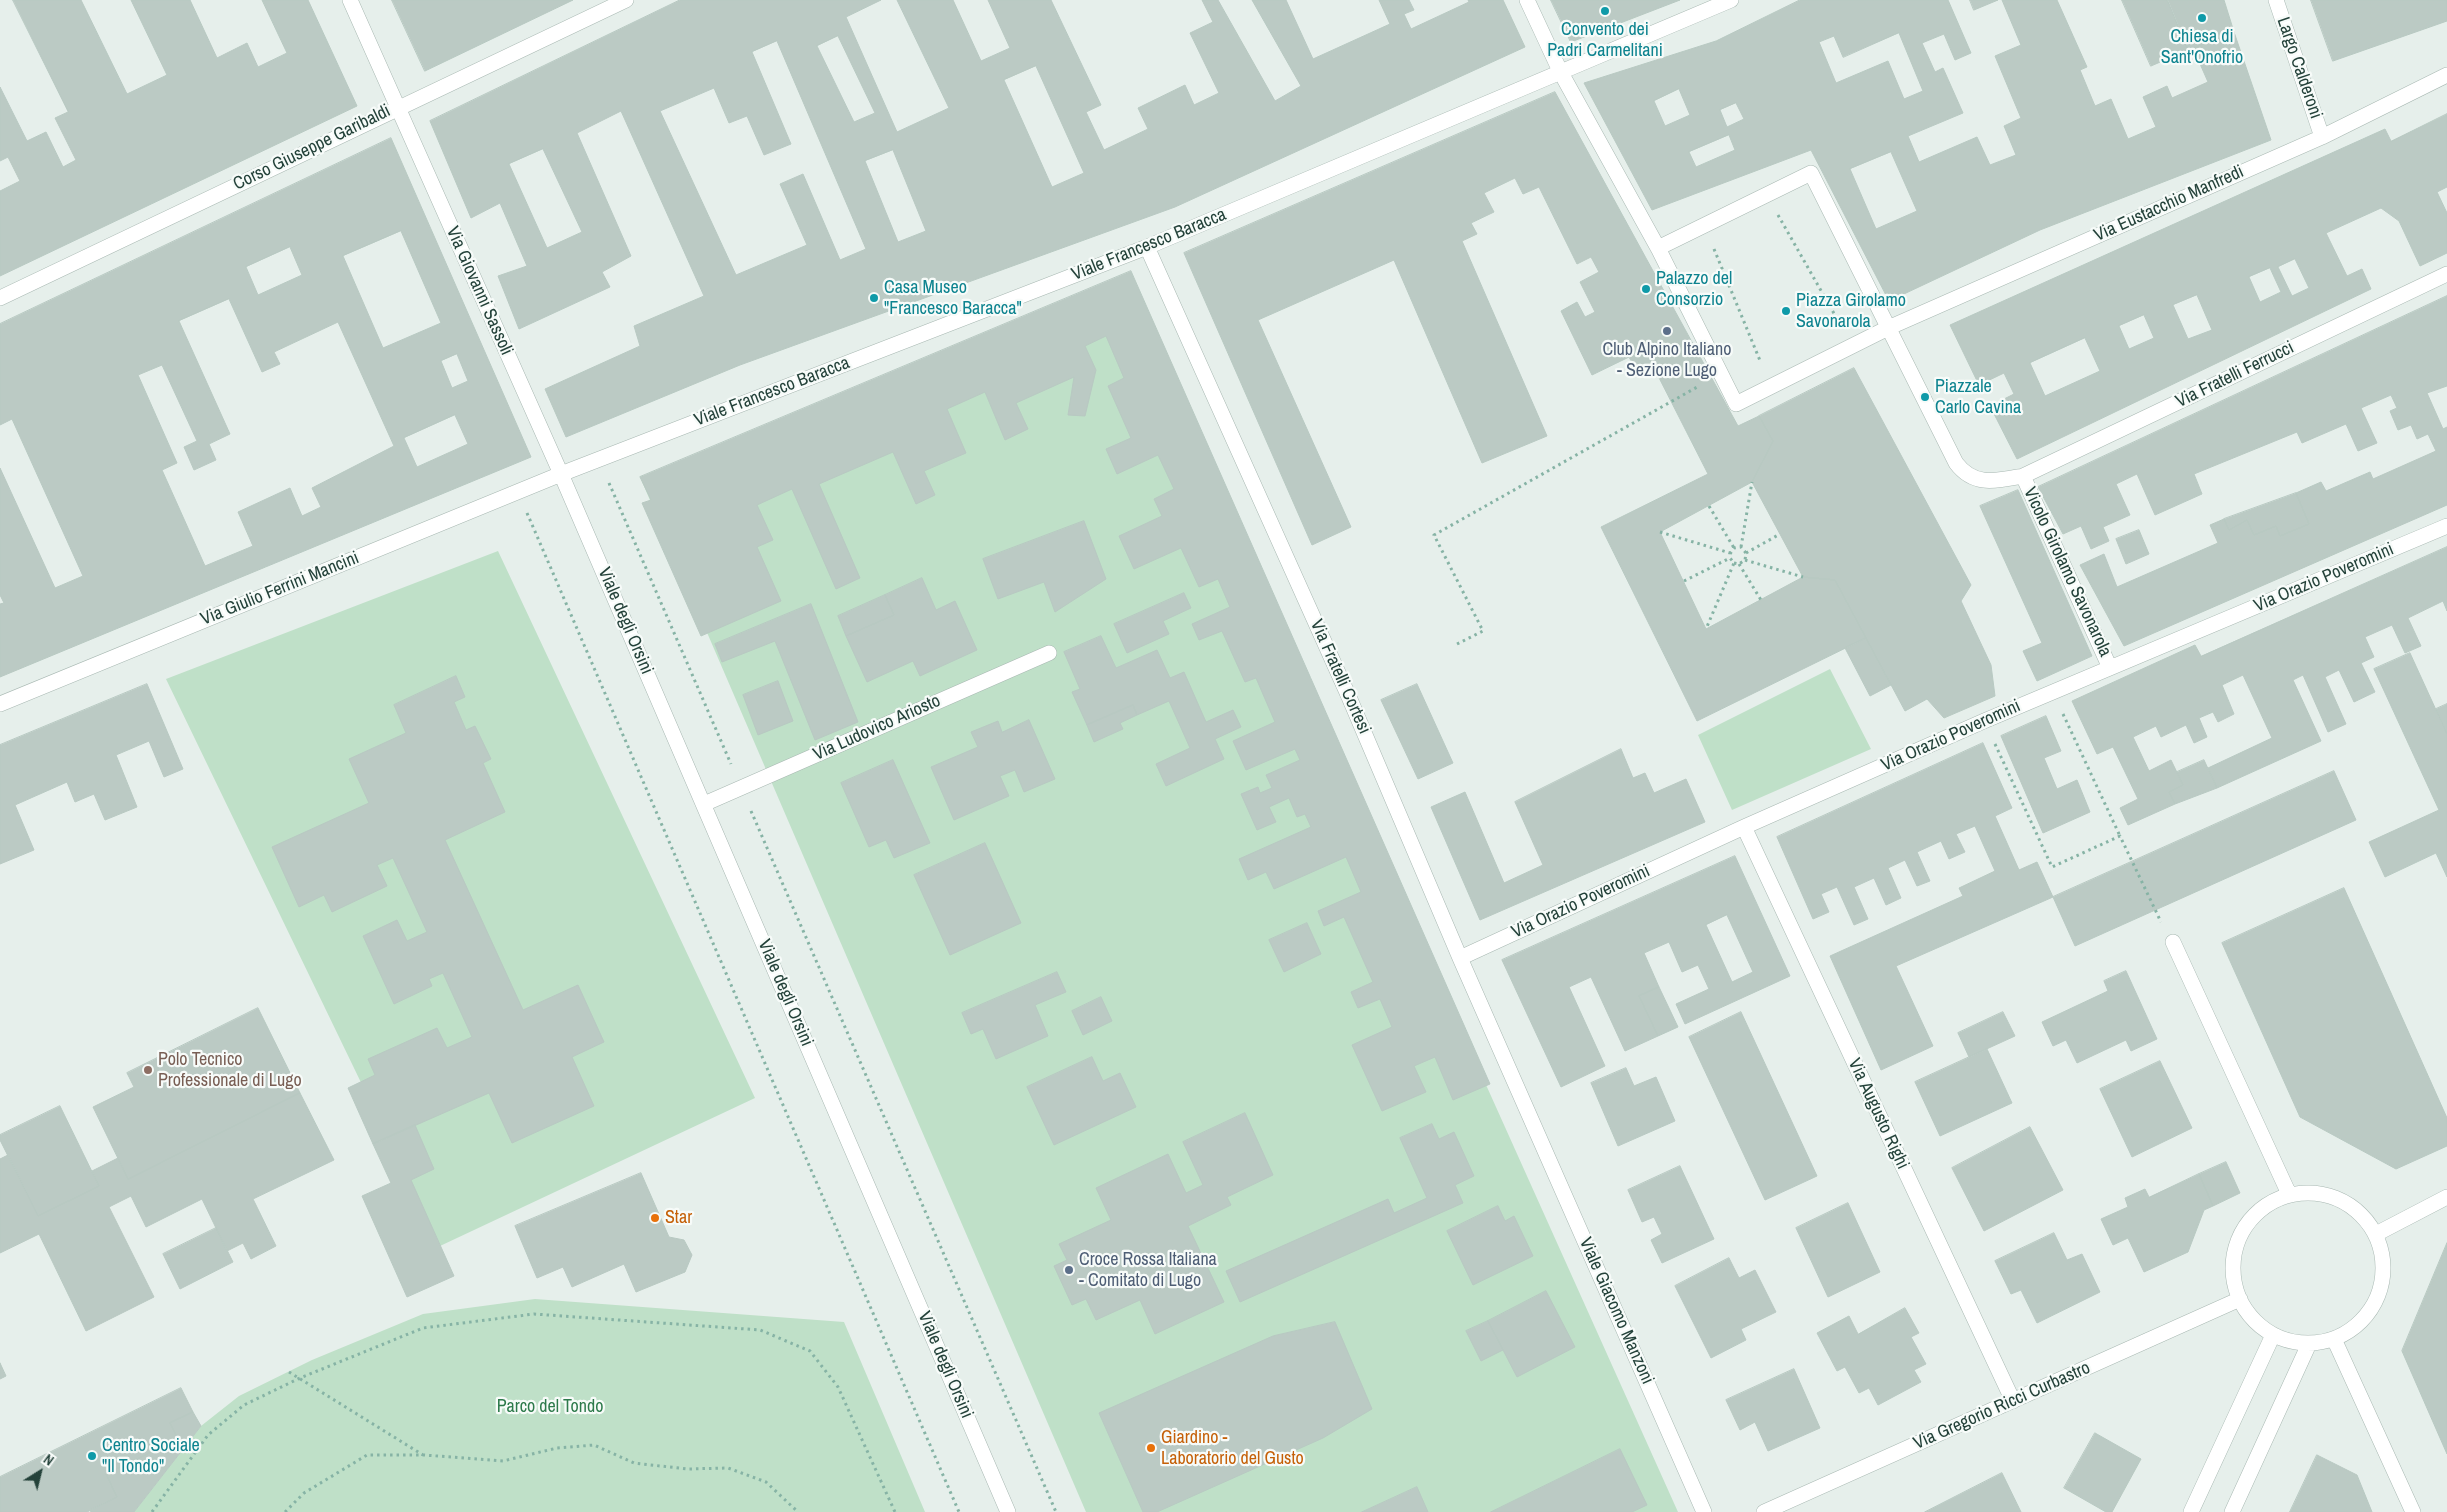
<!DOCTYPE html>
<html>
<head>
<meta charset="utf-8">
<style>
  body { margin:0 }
  #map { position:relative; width:2447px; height:1512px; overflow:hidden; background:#e6efeb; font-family:"Archivo Narrow",sans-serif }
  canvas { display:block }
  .north { position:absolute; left:15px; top:1447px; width:50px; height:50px; -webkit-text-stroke:4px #f7fbf9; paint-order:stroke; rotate:36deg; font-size:14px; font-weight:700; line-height:20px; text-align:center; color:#24423a }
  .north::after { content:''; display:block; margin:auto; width:18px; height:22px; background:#24423a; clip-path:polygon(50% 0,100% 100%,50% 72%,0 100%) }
</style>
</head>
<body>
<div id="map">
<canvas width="2447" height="1512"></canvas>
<div class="north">N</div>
</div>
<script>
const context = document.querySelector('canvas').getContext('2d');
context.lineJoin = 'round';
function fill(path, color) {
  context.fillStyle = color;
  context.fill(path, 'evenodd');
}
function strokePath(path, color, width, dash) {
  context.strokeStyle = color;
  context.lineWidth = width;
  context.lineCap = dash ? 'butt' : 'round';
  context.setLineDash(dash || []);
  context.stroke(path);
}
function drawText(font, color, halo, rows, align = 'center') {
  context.font = font + ' "Archivo Narrow",sans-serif';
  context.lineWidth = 4.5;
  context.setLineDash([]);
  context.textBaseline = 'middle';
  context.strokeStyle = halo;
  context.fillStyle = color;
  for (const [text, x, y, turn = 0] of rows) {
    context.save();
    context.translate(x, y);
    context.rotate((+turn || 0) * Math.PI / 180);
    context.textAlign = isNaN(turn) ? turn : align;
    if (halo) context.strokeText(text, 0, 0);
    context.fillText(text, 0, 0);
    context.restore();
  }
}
const green = new Path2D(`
  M1127 286 1678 1512H1086L640 477Z
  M498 551 755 1098 440 1246 166 679Z
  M1830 669 1871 749 1732 810 1698 735Z
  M535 1299 844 1322 925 1512H134L201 1426 239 1396 312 1360 423 1314Z`);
const building = new Path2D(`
  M13 0H81L127 94 167 75 131 0H190L217 58 247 43 258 67 287 53 262 0H308L357 106 0 276V191L20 181 8 157 0 161V87L27 141 46 132 63 167 76 160 55 118 68 112Z
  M392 0H573L425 71Z
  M680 0H881L846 17 897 132 949 108 897 0H953L981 61 1010 48 988 0H1051L1101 105 1086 112 1104 150 1148 129 1138 108 1185 85 1194 105 1219 93 1190 33 1213 22 1202 0H1218L1275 101 1301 86 1252 0H1286L1313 59 1390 24 1379 0H1409L1414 10 1404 14 1411 29 1469 2 1468 0H1503L1525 47 1175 207 740 365 566 437 545 389 640 346 634 326 704 296 621 111 577 133 631 256 602 272 610 287 519 329 498 276 527 266 500 203 471 218 430 121ZM838 36 875 113 854 122 817 46ZM777 41 866 249 840 260 803 174 780 184 807 245 736 275 660 111 714 88 729 123 747 116 764 155 791 144 752 52ZM1036 66 1084 173 1052 187 1004 80ZM543 149 582 232 547 248 509 164ZM893 150 926 231 898 242 865 161Z
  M1551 0H1680L1571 42Z
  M1800 0H1948L1971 53 1955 60 1944 34 1922 43 1935 72 1943 68 1963 113 1908 136 1919 162 1977 137 1990 165 2016 155 2004 126 2021 118 1995 56 2021 45 2002 0H2057L2087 67 2080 70 2095 106 2111 99 2128 139 2156 127 2143 97 2167 86 2172 98 2208 82 2193 48 2234 32 2271 140 2040 230 1889 301 1811 150 1652 210 1584 83 1716 41ZM1899 33 1923 91 1904 99 1888 61 1836 83 1819 42 1834 36 1843 57ZM1679 89 1690 115 1665 126 1654 101ZM1736 103 1744 119 1727 127 1720 110ZM1729 135 1735 150 1696 167 1689 152ZM1891 152 1917 211 1876 229 1850 169Z
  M1970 0H1998L1974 10Z
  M2122 0H2167L2188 50 2151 66Z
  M2168 0H2224L2234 32 2188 50Z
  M2311 0H2447V21L2333 61Z
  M1555 92 1738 426 1759 416 1773 441 1752 482 1660 532 1706 629 1803 577 1835 580 1866 638 1697 721 1601 527 1708 474 1652 364 1637 372 1629 357 1592 375 1561 311 1577 302 1585 317 1595 312 1580 282 1599 272 1591 257 1577 264 1539 187 1523 194 1515 178 1484 193 1494 212 1471 223 1477 234 1462 241 1547 436 1482 463 1394 260 1258 320 1351 527 1312 545 1184 253Z
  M2447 114V187L2437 192 2447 213V253L2420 266 2399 221 2381 208 2326 233 2347 276 2362 269 2371 289 2017 459 1990 406 2014 394 2004 373 1979 385 1950 325 2385 129 2391 141ZM2295 259 2309 288 2292 296 2278 267ZM2270 268 2281 292 2260 302 2249 277ZM2197 295 2212 330 2188 339 2173 305ZM2144 315 2154 338 2129 349 2119 326ZM2085 338 2100 371 2045 396 2030 363Z
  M391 138 531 457 0 677V604L4 603 0 595V468L55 588 83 576 12 419 0 425V324ZM401 231 441 323 383 348 343 256ZM290 247 302 275 258 295 246 267ZM229 299 262 372 280 364 274 352 338 322 394 446 312 488 321 507 302 516 290 488 238 512 253 546 205 566 162 470 177 463 138 375 162 365 197 441 184 447 194 470 216 460 209 444 230 434 179 321ZM457 354 468 381 452 388 441 361ZM455 415 468 444 417 467 404 438Z
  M1131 271 1490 1084 1453 1100 1435 1057 1414 1066 1426 1092 1382 1111 1352 1045 1392 1027 1380 999 1358 1008 1351 992 1373 982 1344 917 1324 926 1318 911 1361 892 1346 857 1274 889 1266 872 1248 880 1239 859 1311 827 1305 814 1297 817 1289 798 1269 807 1276 822 1257 830 1241 794 1258 787 1260 793 1272 788 1266 775 1300 760 1295 749 1246 770 1233 741 1275 722 1256 678 1245 682 1222 631 1199 640 1192 624 1230 607 1218 579 1199 587 1181 548 1134 569 1119 536 1162 516 1154 499 1174 489 1158 455 1117 474 1106 449 1131 438 1108 386 1124 378 1106 336 1085 346 1096 370 1085 416 1068 415 1074 377 1016 403 1028 429 1005 440 985 392 947 409 966 453 924 471 935 495 916 504 893 452 819 484 860 578 836 589 792 489 757 505 773 540 757 547 781 601 701 636 642 503 651 500 640 477Z
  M2447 296V386L2427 393 2443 429 2447 427V505L2124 646 2080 565 2104 554 2117 587 2218 543 2210 525 2224 519 2229 530 2247 520 2254 535 2276 526 2280 536 2309 524 2296 493 2321 482 2326 491 2370 472 2373 479 2436 451 2428 434 2417 439 2411 425 2398 430 2390 411 2397 408 2391 395 2361 408 2377 443 2358 451 2346 424 2302 443 2297 432 2194 474 2202 494 2155 515 2137 474 2116 484 2130 515 2103 527 2109 541 2091 549 2081 526 2063 534 2038 487Z
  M1854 368 1971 585 1961 601 1991 665 1995 696 1944 718 1927 699 1905 711 1835 580 1803 577 1752 482 1773 441 1759 416Z
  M2018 490 2092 656 2037 681 2023 651 2042 643 1980 506Z
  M2296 493 2309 524 2280 536 2276 526 2254 535 2247 520 2229 530 2224 519Z
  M1084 521 1106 579 1055 612 1044 582 998 599 983 559Z
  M2139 530 2149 554 2126 564 2116 539Z
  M2447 547V611L2443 601 2408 618 2421 646 2405 653 2392 625 2365 637 2374 657 2361 663 2375 692 2354 702 2339 670 2325 677 2346 724 2328 732 2303 675 2293 680 2321 741 2217 788 2208 768 2272 738 2243 675 2222 685 2234 714 2218 722 2213 712 2199 718 2207 737 2194 743 2186 725 2161 737 2156 726 2133 737 2149 771 2171 760 2183 785 2169 792 2175 804 2128 825 2120 808 2138 799 2113 747 2097 754 2072 701 2195 645 2201 656Z
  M922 578 936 610 955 601 977 650 920 676 913 661 867 682 846 636 894 615 885 595Z
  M1184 593 1191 608 1163 621 1169 634 1127 653 1114 624Z
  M885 595 894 615 846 636 838 616Z
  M811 604 858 722 815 740 775 641 722 662 715 644Z
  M1101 636 1116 668 1157 650 1170 678 1184 672 1206 722 1233 710 1241 727 1215 739 1224 759 1166 786 1156 764 1190 748 1169 701 1137 715 1133 705 1087 725 1072 692 1080 689 1064 652Z
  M1866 638 1891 685 1870 696 1845 648Z
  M2410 653 2447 734V877L2436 853 2385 877 2369 842 2439 810 2374 669Z
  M456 676 465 697 454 702 466 730 475 726 491 759 483 763 505 812 445 840 523 1010 578 985 604 1042 572 1057 594 1106 512 1143 489 1093 373 1144 348 1088 375 1075 368 1059 437 1028 447 1048 472 1037 443 973 429 979 432 986 394 1004 363 936 397 920 407 941 427 932 393 858 377 865 387 886 332 912 324 895 299 907 272 847 369 803 349 759 406 733 394 705Z
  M778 681 793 721 758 735 743 695Z
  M147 684 183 769 164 777 149 741 116 755 137 807 105 820 94 794 75 802 67 782 15 805 34 850 0 864V745Z
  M1417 684 1453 763 1418 779 1381 700Z
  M2447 704V734L2436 709Z
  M1133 705 1137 715 1120 723 1123 729 1094 742 1087 725Z
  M2046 716 2061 751 2044 758 2057 789 2077 780 2090 812 2043 833 2001 736Z
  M1029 720 1055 779 1024 792 1015 770 1000 776 1009 796 954 820 931 767 978 747 971 732 998 721 1002 732Z
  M1983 743 2012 808 1995 816 2019 870 2037 862 2053 897 1896 966 1933 1046 1881 1070 1830 956 1963 896 1959 888 1995 871 1975 826 1956 834 1965 852 1949 859 1941 841 1917 852 1930 881 1917 886 1905 860 1888 868 1901 898 1886 905 1874 878 1854 887 1868 919 1854 925 1837 887 1821 894 1829 912 1813 919 1777 837Z
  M1621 749 1633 778 1645 773 1654 793 1686 779 1705 822 1480 920 1431 807 1465 792 1504 883 1543 865 1515 802Z
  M893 760 930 843 894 858 886 840 869 847 841 783Z
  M2204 760 2217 788 2175 804 2169 792 2183 785 2177 772Z
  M2334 771 2356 820 2075 946 2053 897Z
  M985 843 1021 923 950 955 914 875Z
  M1735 856 1790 976 1685 1024 1676 1004 1709 989 1698 965 1682 972 1669 942 1644 953 1659 987 1639 996 1658 1036 1625 1051 1591 977 1569 987 1605 1066 1561 1087 1502 960ZM1727 915 1753 972 1732 982 1706 925Z
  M2344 888 2447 1118V1146L2396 1169 2300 1117 2222 943Z
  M1307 923 1321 954 1284 972 1269 940Z
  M2126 971 2157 1039 2131 1051 2126 1040 2077 1063 2066 1040 2053 1046 2042 1022 2108 991 2104 981Z
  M1057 972 1066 992 1035 1005 1048 1036 996 1059 983 1029 971 1034 962 1013Z
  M1659 987 1678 1027 1658 1036 1639 996Z
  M1101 997 1112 1021 1083 1035 1072 1011Z
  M258 1008 300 1093 128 1179 93 1107 134 1087 127 1073Z
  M1741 1012 1817 1176 1765 1200 1689 1037Z
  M2003 1012 2015 1036 1969 1057 1958 1033Z
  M1987 1049 2012 1103 1940 1136 1915 1082Z
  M1092 1057 1103 1081 1120 1073 1136 1107 1054 1145 1027 1087Z
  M2160 1061 2192 1128 2132 1157 2100 1089Z
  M1626 1068 1634 1086 1656 1077 1675 1121 1618 1146 1591 1083Z
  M300 1093 334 1160 253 1199 276 1246 251 1259 243 1243 227 1251 202 1199 146 1227 131 1196 109 1207 154 1297 86 1331 39 1234 0 1253V1159L8 1155 38 1216 99 1186 92 1171 118 1158 128 1179Z
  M60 1106 99 1186 38 1216 0 1140V1135Z
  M1245 1113 1273 1175 1227 1197 1231 1205 1188 1226 1224 1302 1155 1334 1140 1300 1096 1320 1086 1299 1072 1305 1054 1266 1067 1260 1059 1244 1111 1220 1096 1188 1168 1154 1186 1193 1203 1185 1183 1142Z
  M1432 1124 1439 1139 1454 1132 1474 1176 1455 1185 1463 1203 1240 1302 1226 1271 1388 1199 1394 1213 1427 1198 1400 1138Z
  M415 1125 434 1169 411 1180 454 1276 407 1297 362 1196 391 1183 373 1144Z
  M2030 1127 2063 1190 1984 1231 1952 1168Z
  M2226 1162 2240 1193 2213 1206 2199 1174Z
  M1680 1166 1714 1239 1662 1263 1651 1240 1662 1234 1654 1217 1642 1222 1628 1190Z
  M641 1173 669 1237 684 1240 692 1255 685 1272 636 1292 624 1264 572 1287 563 1267 537 1278 515 1226Z
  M2199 1174 2213 1206 2204 1210 2188 1252 2144 1272 2128 1238 2113 1245 2101 1219 2128 1207 2125 1198 2145 1189 2149 1197Z
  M1848 1203 1880 1272 1828 1297 1796 1228Z
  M1498 1206 1505 1221 1514 1216 1533 1256 1473 1285 1447 1231Z
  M216 1228 233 1262 180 1289 163 1254Z
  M2054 1233 2067 1260 2082 1254 2100 1292 2037 1323 2021 1290 2011 1294 1995 1261Z
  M2447 1243V1454L2402 1351Z
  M1729 1258 1739 1278 1755 1270 1776 1312 1741 1329 1746 1340 1711 1358 1675 1286Z
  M1546 1291 1575 1347 1517 1377 1488 1321Z
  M1905 1308 1919 1333 1911 1337 1926 1364 1914 1370 1921 1382 1878 1405 1869 1388 1859 1393 1845 1367 1837 1371 1817 1333 1849 1316 1858 1334Z
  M1488 1321 1503 1350 1481 1361 1466 1331Z
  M1335 1322 1372 1409 1323 1438 1157 1512H1143L1099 1413 1273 1336Z
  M0 1363 6 1376 0 1379Z
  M1794 1369 1820 1428 1768 1451 1755 1422 1740 1430 1726 1400Z
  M181 1388 193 1412 170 1423 178 1439 106 1474 117 1497 87 1512H0V1477Z
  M193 1412 201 1426 134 1512H91L90 1510 117 1497 106 1474 178 1439 170 1423Z
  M2095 1433 2141 1459 2112 1512H2106L2064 1488Z
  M1620 1449 1647 1505 1632 1512H1491Z
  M2317 1455 2357 1475 2372 1512H2290Z
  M2002 1473 2021 1512H1925Z
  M1417 1487 1428 1512H1362Z`);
const path = new Path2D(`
  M1778 215 1840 324
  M1714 249 1761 363
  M609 483 731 764
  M1709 506 1734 548
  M527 513 959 1512
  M1660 532 1730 553
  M1741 547 1752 482
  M1746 553 1780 534
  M1730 554 1734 548 1741 547 1746 553 1745 560 1739 564 1734 563
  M1745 560 1803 577
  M1739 564 1761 600
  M1684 581 1730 558 1734 563 1706 629
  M1457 644 1483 631 1434 535 1699 386
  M2063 714 2120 836
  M1995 744 2052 867 2120 836 2161 922
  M751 811 1056 1512
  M289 1372 423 1455
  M152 1512 208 1435 244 1405 300 1378 423 1328 534 1314 760 1330 810 1351 838 1387 895 1512
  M285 1512 304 1493 367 1455H424L503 1461 557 1448 594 1445 634 1463 687 1469 728 1468 766 1482 798 1512`);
const minor = new Path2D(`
  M350 0 561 474 1008 1512
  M1527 0 1560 71 1658 248
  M2276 0 2322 137
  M2447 75 2322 137 1888 328 1736 404 1658 248 1811 173 1956 463C1974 487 1996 481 2023 476L2447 274
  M1147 247 1349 697 1460 958 1704 1512
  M0 298 626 0
  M2023 476 2110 668
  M0 704 561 474 1147 247 1731 0
  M704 804 1049 653
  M1744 827 2013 1401
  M2173 942 2289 1194
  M1460 958 1744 827 1984 721 2447 526
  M2233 1268a75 75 0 1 1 150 0a75 75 0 1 1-150 0Z
  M2376 1234 2447 1197
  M2334 1339 2413 1512
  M1764 1512 2240 1299
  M2191 1512 2273 1335
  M2232 1512 2309 1344`);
const markers = [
  [1605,11,5,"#0f9aa8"],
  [2202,18,5,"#0f9aa8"],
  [1646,289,5,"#0f9aa8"],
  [874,298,5,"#0f9aa8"],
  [1786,311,5,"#0f9aa8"],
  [1667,331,5,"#5c6f8a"],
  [1925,397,5,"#0f9aa8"],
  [148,1070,5,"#8d6e63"],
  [655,1218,5,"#e8710a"],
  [1069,1270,5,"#5c6f8a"],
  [1151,1448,5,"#e8710a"],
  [92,1456,5,"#0f9aa8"]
];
const cultureNames = [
  ["Convento dei",1605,30,"center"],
  ["Padri Carmelitani",1605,51,"center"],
  ["Chiesa di",2202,37,"center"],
  ["Sant'Onofrio",2202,58,"center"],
  ["Palazzo del",1656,279],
  ["Consorzio",1656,300],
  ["Casa Museo",884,288],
  ["\"Francesco Baracca\"",884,309],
  ["Piazza Girolamo",1796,301],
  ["Savonarola",1796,322],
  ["Piazzale",1935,387],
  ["Carlo Cavina",1935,408],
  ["Centro Sociale",102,1446],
  ["\"Il Tondo\"",102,1467]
];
const streetNames = [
  ["Largo Calderoni",2299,68,71],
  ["Corso Giuseppe Garibaldi",312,148,-26],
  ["Via Eustacchio Manfredi",2169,204,-24],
  ["Viale Francesco Baracca",1149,245,-22],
  ["Via Giovanni Sassoli",479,291,66],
  ["Via Fratelli Ferrucci",2235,375,-26],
  ["Viale Francesco Baracca",772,392,-21],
  ["Vicolo Girolamo Savonarola",2067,572,65],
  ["Via Orazio Poveromini",2324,578,-23],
  ["Via Giulio Ferrini Mancini",280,589,-22],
  ["Viale degli Orsini",625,621,67],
  ["Via Fratelli Cortesi",1340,677,66],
  ["Via Ludovico Ariosto",877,728,-24],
  ["Via Orazio Poveromini",1951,736,-24],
  ["Via Orazio Poveromini",1581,902,-25],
  ["Viale degli Orsini",785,993,67],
  ["Via Augusto Righi",1878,1114,65],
  ["Viale Giacomo Manzoni",1616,1311,66],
  ["Viale degli Orsini",945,1365,67],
  ["Via Gregorio Ricci Curbastro",2002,1406,-24]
];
const serviceNames = [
  ["Club Alpino Italiano",1667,350],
  ["- Sezione Lugo",1667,371],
  ["Croce Rossa Italiana",1079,1260,"left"],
  ["- Comitato di Lugo",1079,1281,"left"]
];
const educationNames = [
  ["Polo Tecnico",158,1060],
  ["Professionale di Lugo",158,1081]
];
const foodNames = [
  ["Star",665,1218],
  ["Giardino -",1161,1438],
  ["Laboratorio del Gusto",1161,1459]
];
const parkNames = [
  ["Parco del Tondo",550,1407]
];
fill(green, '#bfe0c8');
fill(building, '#bbcac4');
strokePath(building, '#b8c9c2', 1);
strokePath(minor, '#a8b8b2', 16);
strokePath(path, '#86b3a5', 3, [2.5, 4]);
strokePath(minor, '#fff', 15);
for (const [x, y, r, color] of markers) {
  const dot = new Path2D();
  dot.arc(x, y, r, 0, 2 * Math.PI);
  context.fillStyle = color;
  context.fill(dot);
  strokePath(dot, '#f7fbf9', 2);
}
drawText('18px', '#0d838f', '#f7fbf9', cultureNames, 'left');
drawText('18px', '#24423a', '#f7fbf9', streetNames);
drawText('18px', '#4e5e75', '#f7fbf9', serviceNames);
drawText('18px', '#785e54', '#f7fbf9', educationNames, 'left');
drawText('18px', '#c56008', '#f7fbf9', foodNames, 'left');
drawText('18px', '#2d7a4b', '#f7fbf9', parkNames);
</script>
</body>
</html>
